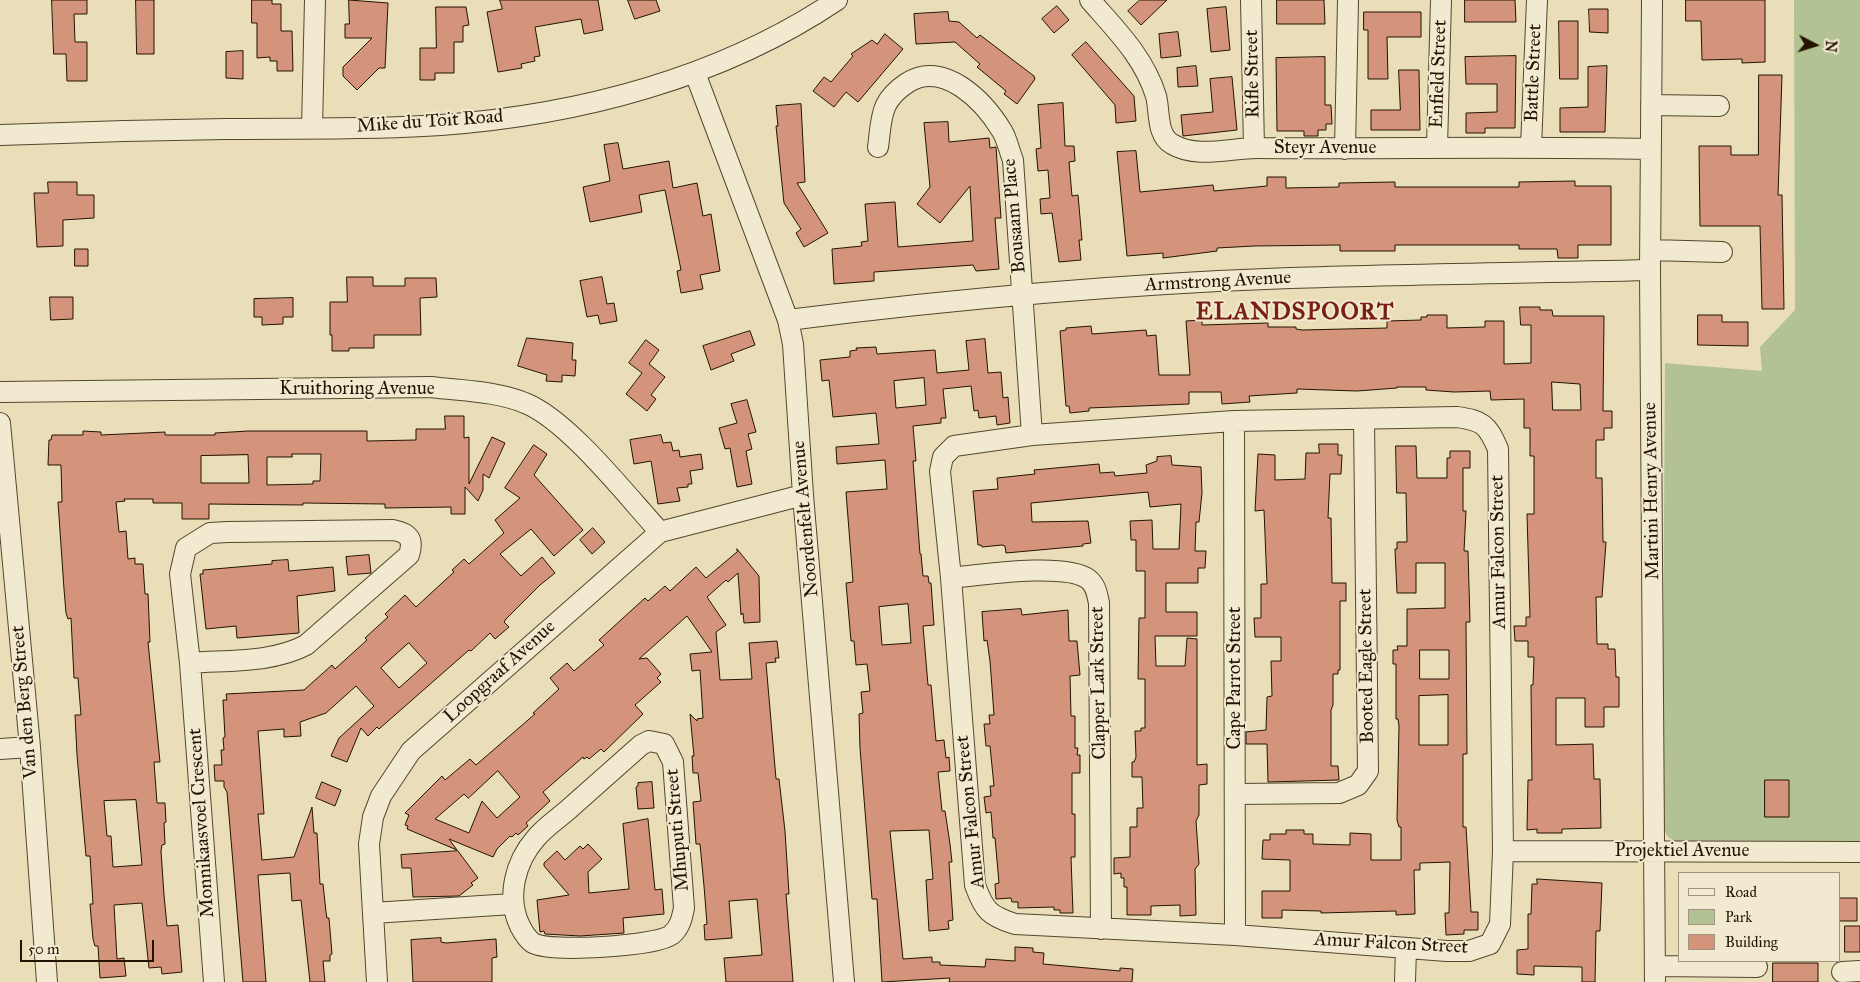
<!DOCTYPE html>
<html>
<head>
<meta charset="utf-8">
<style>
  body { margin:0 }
  #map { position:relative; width:1860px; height:982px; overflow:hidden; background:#e9deb8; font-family:"IM FELL Great Primer",serif }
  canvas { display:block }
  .legend { position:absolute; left:1678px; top:872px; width:162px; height:90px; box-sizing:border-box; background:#f1ead1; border:1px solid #9f947d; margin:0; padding:6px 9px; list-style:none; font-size:15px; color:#231300 }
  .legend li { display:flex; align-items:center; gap:10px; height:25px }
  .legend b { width:25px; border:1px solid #9f947d }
  .north { position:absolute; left:1790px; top:20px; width:50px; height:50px; -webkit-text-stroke:4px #f1ead1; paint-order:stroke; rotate:95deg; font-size:14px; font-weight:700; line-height:20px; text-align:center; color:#231300 }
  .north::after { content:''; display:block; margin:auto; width:18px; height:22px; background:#231300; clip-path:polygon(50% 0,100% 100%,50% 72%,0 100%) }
  .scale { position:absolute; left:20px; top:940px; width:134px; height:22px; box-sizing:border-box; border:2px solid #231300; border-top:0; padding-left:6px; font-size:15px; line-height:18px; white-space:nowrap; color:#231300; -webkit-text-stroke:4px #f1ead1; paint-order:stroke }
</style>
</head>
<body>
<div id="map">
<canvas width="1860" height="982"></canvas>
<ul class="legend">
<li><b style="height:6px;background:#f1ead1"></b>Road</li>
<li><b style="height:14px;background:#b3c292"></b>Park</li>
<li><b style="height:14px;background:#d4947b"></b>Building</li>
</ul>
<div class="north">N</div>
<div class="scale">50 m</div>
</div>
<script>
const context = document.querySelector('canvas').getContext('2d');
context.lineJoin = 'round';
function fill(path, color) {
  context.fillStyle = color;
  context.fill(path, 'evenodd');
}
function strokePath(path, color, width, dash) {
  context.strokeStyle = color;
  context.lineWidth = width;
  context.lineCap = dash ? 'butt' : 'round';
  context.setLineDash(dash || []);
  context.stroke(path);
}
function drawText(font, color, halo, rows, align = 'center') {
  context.font = font + ' "IM FELL Great Primer",serif';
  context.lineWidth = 4;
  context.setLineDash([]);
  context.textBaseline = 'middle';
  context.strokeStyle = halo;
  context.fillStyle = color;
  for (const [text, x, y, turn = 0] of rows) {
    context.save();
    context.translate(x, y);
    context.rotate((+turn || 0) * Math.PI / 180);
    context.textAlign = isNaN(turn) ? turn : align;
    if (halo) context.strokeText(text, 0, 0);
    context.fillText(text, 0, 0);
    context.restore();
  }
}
const green = new Path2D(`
  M1794 0H1860V845L1679 844 1668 837 1662 826 1665 363 1762 371 1760 347 1795 310Z`);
const building = new Path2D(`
  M52 0H87V14H74L75 42H87V81H67L66 54H54Z
  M136 0H154V54H137Z
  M252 0H272V4H281V31H292L293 71H277V61H270V57L257 58V23H252Z
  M349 0 388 3 385 68H379L357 90 343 76V67L372 38H345V24H349Z
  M500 0H598L603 30 584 34 581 19 535 27 540 56 534 57 535 61 521 64 522 68 498 72 487 12 502 9Z
  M628 0H656L660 11 635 19Z
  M1140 0H1167L1141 25 1128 11Z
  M1277 0H1324L1325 24H1277Z
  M1465 0H1515L1516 22H1465Z
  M1686 0H1765V62L1742 63V59L1702 60 1701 21H1686Z
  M1057 6 1069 20 1054 33 1042 19Z
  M436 7H466L469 25 463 26V42H454V73H435V80H420V48H436Z
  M1226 7 1230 50 1211 52 1207 9Z
  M1589 9H1608V33L1590 32Z
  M948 12 949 21 959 22 977 38 980 35 1034 76 1035 79 1017 104 1004 94 1006 91 977 67 980 64 955 42 916 44 914 14Z
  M1364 12H1421V37H1387L1388 79H1368V30H1364Z
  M1559 21H1578V79H1560Z
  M1178 32 1181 56 1161 58 1159 34Z
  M885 34 903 49 858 102 846 92 834 107 813 91 824 77 831 82 853 56 851 54 872 40 877 44Z
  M1086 42 1134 96 1136 121 1116 123 1115 105 1072 55Z
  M243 51V79L226 78V52Z
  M1516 56 1515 128H1485V133H1466V113L1497 112V84H1466L1465 57Z
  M1325 57V105H1331L1332 124H1326V130H1318V136H1304V131H1277L1276 58Z
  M1196 66 1198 86 1178 87 1177 68Z
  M1607 66 1605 132H1560V108L1588 107V67Z
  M1399 70H1419L1420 130H1371V110H1400Z
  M1759 75H1782L1778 195H1782L1784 309H1762L1760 226H1700L1699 146H1731V155H1758Z
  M1232 77 1237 130 1183 136 1181 115 1213 112 1210 79Z
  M1063 103 1065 146H1074L1075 161 1069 162 1072 196 1078 195 1082 240H1079L1081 260 1059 262 1052 213 1041 214 1040 199 1050 198 1048 170 1038 171 1036 149 1041 148 1038 105Z
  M801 104 805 182 797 183 828 233 804 247 796 233 801 229 784 203 776 126H778L776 106Z
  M948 122 949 142 989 138 990 148 996 147 1001 218H995L999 269 976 271 973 265 874 272V281L834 284 832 249 862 246 861 242 868 241 865 204 895 202 898 247 973 241 970 186 940 223 917 204 930 187 924 123Z
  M618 143 623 169 669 161 673 188 697 183 703 216 711 214 720 271 700 275 703 289 681 293 677 271 681 270 665 190 639 195 642 212 590 222 583 187 610 181 604 145Z
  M1136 151 1140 192 1213 185 1214 191 1267 186V177H1286V188L1339 187V183L1395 182V187H1519V182L1575 181V186H1611V245H1578V258H1558L1557 249H1519V245H1395V251H1340V245L1254 246 1217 248V251L1163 258V253L1127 256 1117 152Z
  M48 182H77V195H94V218L63 220V246L37 247 34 193H48Z
  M75 249H88V266H75Z
  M347 277H373V286H405V278H436L437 297 420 298 421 335H374V348H349V351H332V335H330V302H347Z
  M602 277 607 304 614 303 617 321 600 324 598 315 587 317 580 281Z
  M50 297H73V319L51 320Z
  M293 298V317H283V324L262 325V317H254V299Z
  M1520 307H1540V310H1552L1553 316H1604L1603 411H1612V428H1604V440H1596V478H1602L1603 542H1606L1602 597H1596L1597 644H1608V649H1615L1616 677H1619V707H1604V727H1585V698H1556V745L1593 744 1594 779H1600L1601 828 1562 829V833H1537V829L1527 830 1528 780H1532L1531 685H1533L1534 657H1528V641H1515L1514 626H1526V617H1530L1527 514H1534V456H1530V428H1524V399L1491 400 1490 391 1454 392 1426 390V387H1397V388L1357 391 1297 389V393L1249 396 1250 402 1222 404 1221 392H1189V404L1089 408V411L1070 413 1069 406H1066L1060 331 1066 330V328L1091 326 1092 334 1146 330 1147 336 1156 335 1159 375H1190L1186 321 1202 320V325L1268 323V327H1296V329L1302 330 1387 328V321L1421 320V317H1427V315H1447V328L1485 327V321H1504V364L1531 363V325H1521ZM1552 382 1580 384 1581 410H1553Z
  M1698 315H1722V322H1748V346L1698 345Z
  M750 331 755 345 731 354 734 361 711 370 703 346Z
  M527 338 573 343 572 360H576L575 376 562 375V382L546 381 547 375 518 366Z
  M985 339 988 373 1001 372 1003 398 1008 397 1010 423 997 425 996 416 979 418 978 410 974 411 971 386 943 389 946 418H941V423L913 426 916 461H913L920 554H921L923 576H928L929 583H931L934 625 923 626 928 685H931L936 741 944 740 946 758 949 757 950 771 938 772 942 811H945L950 844 952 862H949L953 920 948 921 949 929 929 931 926 880 933 879 929 830 890 831 903 959 932 957V962H940V965L985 967 986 959 1015 961V947L1033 948V952L1044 953 1043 964 1120 971V968L1133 969 1132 982H949L950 978 882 982 877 899H872L860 748 859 714 863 713 861 692 870 691 867 664 856 665 854 641H851L846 583 853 582 846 492 887 489 885 460 837 464 836 447 879 444 876 413 833 417 829 380 822 381 820 360 850 357V351L857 350 856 348 876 347 877 354 935 350 937 373 969 370 966 341ZM924 378 926 405 896 408 894 381ZM908 604 911 643 882 645 879 607Z
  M646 340 659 350 649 364 665 377 651 395 656 399 647 411 626 394 642 373 629 363Z
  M747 400 756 432 748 434 752 449 746 451 752 484 737 487 730 448 725 449 719 428 737 423 731 404Z
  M445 416H464V438L469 437V484L492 437 505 443 489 478 483 474V490L478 501 465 487V514H451V507L385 508V504L303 503V505L209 504V519H182V503H153V499H124L125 501 116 502 119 532 126 531 128 559 135 558V564H143L145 594H148L150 642H148L160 762H154L157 803H165L166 822 164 823 165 844 162 845 161 851 164 895 167 926 178 925 182 972 162 974 161 967 149 968 142 903 114 905 117 959 124 958 126 976 100 978 98 946H95L93 939 90 904H93L90 856H86L77 755 75 715H81L78 678H74L71 618 68 619 66 613 64 589 58 502H62L61 465H48L49 440H51L52 435H83V431L101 432V435L165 432V435H215V433L248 431H367V441L416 440V429H445ZM292 454H321L320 481H313V484L267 485V457H292ZM248 455 249 483H201V456ZM136 800 142 865 113 867 111 836H107L104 801Z
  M661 435 663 443 671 442 673 451 679 450 680 457 701 454 703 469 690 471 692 484H688V487L677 488 680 501 658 504 651 461 634 464 630 440Z
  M1319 444H1338V455H1342L1341 474H1330L1328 518H1331L1332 583H1346V601H1340V670H1338V674H1333V705L1331 710V766H1338L1339 780 1268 782 1267 744H1246V732L1266 730 1267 697 1272 696 1271 661H1281V637H1255L1254 618H1261V584H1267L1264 510 1255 511 1258 454 1275 455V480L1305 479 1306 453H1319Z
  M534 445 547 454 534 475 583 530 554 556 531 529 500 554 521 576 542 557 555 573 540 585 506 619 504 622 509 627 495 639 490 633 471 651 469 650 379 729 377 727 368 736 361 728 347 762 331 756 339 738 374 706 356 686 326 713 300 722 301 736 284 737V729L258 731 264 814H258L262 860 294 857 312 807 314 833H317L320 884H323L326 912 327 918H329L332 954 330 955V961H323L325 982H310L301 900 292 901 290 873 258 875 266 982H243L227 792 224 787V781H215L214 765H222L221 750H224L223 738 225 737 223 700H227L226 694 304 690 332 665 335 669 367 640 365 638 388 617 385 614 405 595 416 607 454 572 452 570 464 559 469 564 504 533 495 520 520 498 505 488ZM409 643 427 663 399 688 381 668Z
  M1396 446H1416L1417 478H1447V458H1450V451H1470V468H1463V511H1466L1464 551H1468L1470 622H1466L1467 754H1463V827H1466L1471 912H1478V930H1464V934L1446 935 1445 913H1449L1450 862 1420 863V870H1414L1415 914 1396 915V911L1321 913V911L1282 910V918H1262V891H1290V860L1262 859 1263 840H1270V834H1286V830H1304V834H1313V844L1350 845V833L1371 834V860H1401V827H1399L1397 820 1399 726 1398 719H1396V664H1393V650H1398L1397 646H1407V609L1445 608V563H1416V593H1397L1395 549H1397V542H1407L1406 493H1397ZM1420 650H1449V679H1420ZM1448 695V745H1419V696Z
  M1171 456 1172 465 1201 467 1202 493 1199 522H1196L1195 551H1206L1205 568H1198V583H1166V612H1197V636H1155L1156 666H1185L1187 638 1197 639V765L1207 764V784L1199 785V815L1196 821 1199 864 1195 869 1196 915 1180 916V905L1151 906V915H1127V887H1124V878H1121V873L1114 874V858L1130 857V827H1137V808H1143L1142 777H1132V762H1134L1136 757 1135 731H1141V728H1145V679H1138L1139 618H1145V571H1136V540H1131L1130 521 1152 520 1153 549H1179L1181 504 1150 507 1148 492 1031 503 1032 522 1088 521 1091 543 1083 544V546L1006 553 1005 546 1002 545 982 547 981 545H978L973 491 998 489 997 478 1035 474 1034 470 1099 464 1100 473 1114 472 1115 476 1147 473 1146 465 1157 461V457Z
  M593 528 605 542 592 554 580 540Z
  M737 549 759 576 760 622 744 623 743 613 741 615 738 573 728 582 726 580 707 597 726 625 716 632 720 680 752 679 749 643 777 641 779 658H775L776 662 766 663 776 779H779L785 831 789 894H786L793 982H726L724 958 762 955 757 899 729 901 732 938 705 940 704 925 707 924 704 886 700 844H696L693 802 701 801 698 773H693L692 756H694L690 714 697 721V719L703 718 700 670 692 671 690 654 712 652 687 616 639 659 647 658 661 674 657 678 661 682 635 705 643 714 604 752 601 749 589 759 587 757 584 759 583 757 543 792 550 801 526 823 528 826 518 835 516 833 512 837 510 836 497 849 493 857 449 839 457 850 407 829 408 826 405 825 409 815 405 813 442 776 445 780 470 759 476 765 535 714 533 713 559 689 550 678 567 663 574 671 604 645 599 640 645 598 648 601 665 586 670 591 696 567 706 578 737 552ZM498 771 520 797 497 818 482 801 469 833 435 819 464 794 468 798Z
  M369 555 371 573 348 575 346 557Z
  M288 560 289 571 333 567 335 591 297 596 299 633 237 638 236 626 206 629 200 574H203V570L272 564V561Z
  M1021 609 1022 615 1068 610 1069 641H1077L1080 675 1070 676 1071 716H1075V748H1078L1077 755H1080V773H1072V814H1075V857H1071L1073 913H1060V910H1054V907L1018 908V902H1012L1011 898 996 899 995 884 999 883 995 838H993L991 812 986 813 984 797 991 796 990 786H994L990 746H986L984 724H990L989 715H994L990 661 987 640 984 641 982 612Z
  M1765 780H1789V817H1765Z
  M322 782 341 790 335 806 316 798Z
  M652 782 654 808 638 809 636 787 638 786V783Z
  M648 819 655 890 662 889 664 914 623 918 624 933 580 936 545 934 544 931 540 932 537 900 569 895 544 866V863L557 851 565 860 580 846 583 849 588 844 602 859 588 872 589 893 629 889 623 824Z
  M458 851 478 878 471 883 473 885 459 896 413 897 411 868H402L401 855Z
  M1537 879 1602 883 1600 931H1596L1595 982H1582V967L1534 966V975L1517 974V950L1528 949V914H1531L1532 884H1537Z
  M1839 898H1857V921H1839Z
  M1845 926H1860V952H1845Z
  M441 938V942L446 943 496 939 497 957 492 958V982H413L411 940Z
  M1773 963H1818V982H1773Z`);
const street = new Path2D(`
  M1090 0C1116 30 1144 57 1156 96 1160 110 1156 135 1172 144 1197 159 1230 148 1257 148 1388 149 1519 146 1651 149
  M1251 0 1254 148
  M1652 0 1650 270 1655 982
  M695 73 788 320 793 344 803 495 844 982
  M1651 105 1719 106
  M312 128 315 0
  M0 135C75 132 150 130 225 129 297 128 369 130 441 125 579 115 721 78 837 0
  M878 147C880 134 880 117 886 105 891 95 898 89 907 83 943 59 984 101 1002 131 1007 139 1009 150 1013 160L1032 435
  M1437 147 1441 0
  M1531 147 1537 0
  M1345 149 1348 0
  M1651 250 1722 252
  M788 320C954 299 1122 284 1290 278 1410 274 1530 273 1650 270
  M0 392 431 387C462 391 497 391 525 403 568 420 627 496 660 532
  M1457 417C1483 421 1487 424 1498 449L1503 851 1500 924 1490 944 1469 951H1447L1235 935 1015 924C989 916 984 910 975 885L951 578 940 471 943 457 954 446 1032 435 1234 421Z
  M1234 421 1235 935
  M0 423 30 747 47 982
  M951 578C981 575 1065 562 1088 579 1096 585 1097 594 1099 603L1101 929
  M190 663C228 660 272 663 306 645L409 555C414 539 409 533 393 530L228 532 210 533 186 548 180 574 190 663 214 982
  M649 741 664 744 673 762 684 908C682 918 680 928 671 935 656 946 550 953 533 943 527 939 523 932 520 926 506 897 515 862 536 838 545 827 559 818 570 808 594 787 617 766 641 745Z
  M0 749 30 747
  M1236 794 1339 793 1358 785 1368 771 1364 419
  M1503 851 1860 852
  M373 913 512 904
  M1655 966 1757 967
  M1842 972 1860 971
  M377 982 369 844 373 817 381 796 411 751 660 532 803 495
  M1405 982 1406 948`);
const streetNames = [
  ["Battle Street",1534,73,-88],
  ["Rifle Street",1253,74,-91],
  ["Enfield Street",1439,74,-88],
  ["Mike du Toit Road",430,122,-4],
  ["Steyr Avenue",1325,148],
  ["Bousaam Place",1015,216,-95],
  ["Armstrong Avenue",1218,282,-3],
  ["Kruithoring Avenue",357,389],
  ["Martini Henry Avenue",1652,491,-91],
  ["Noordenfelt Avenue",806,519,-95],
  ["Amur Falcon Street",1499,552,-91],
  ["Booted Eagle Street",1367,666,-91],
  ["Loopgraaf Avenue",500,672,-42],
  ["Cape Parrot Street",1235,678,-90],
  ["Clapper Lark Street",1099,683,-91],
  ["Van den Berg Street",25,702,-95],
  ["Amur Falcon Street",971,812,-96],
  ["Monnikaasvoel Crescent",202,823,-94],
  ["Mhuputi Street",678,830,-95],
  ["Projektiel Avenue",1682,851],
  ["Amur Falcon Street",1391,944,3]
];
const districtNames = [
  ["ELANDSPOORT",1295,313]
];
fill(green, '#b3c292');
fill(building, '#d4947b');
strokePath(building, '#231300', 1);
strokePath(street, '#54462e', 22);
strokePath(street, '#f1ead1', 20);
drawText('19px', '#231300', '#f1ead1', streetNames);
context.letterSpacing = '1px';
drawText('bold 24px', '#7a1f14', '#f1ead1', districtNames);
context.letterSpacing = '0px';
</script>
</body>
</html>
